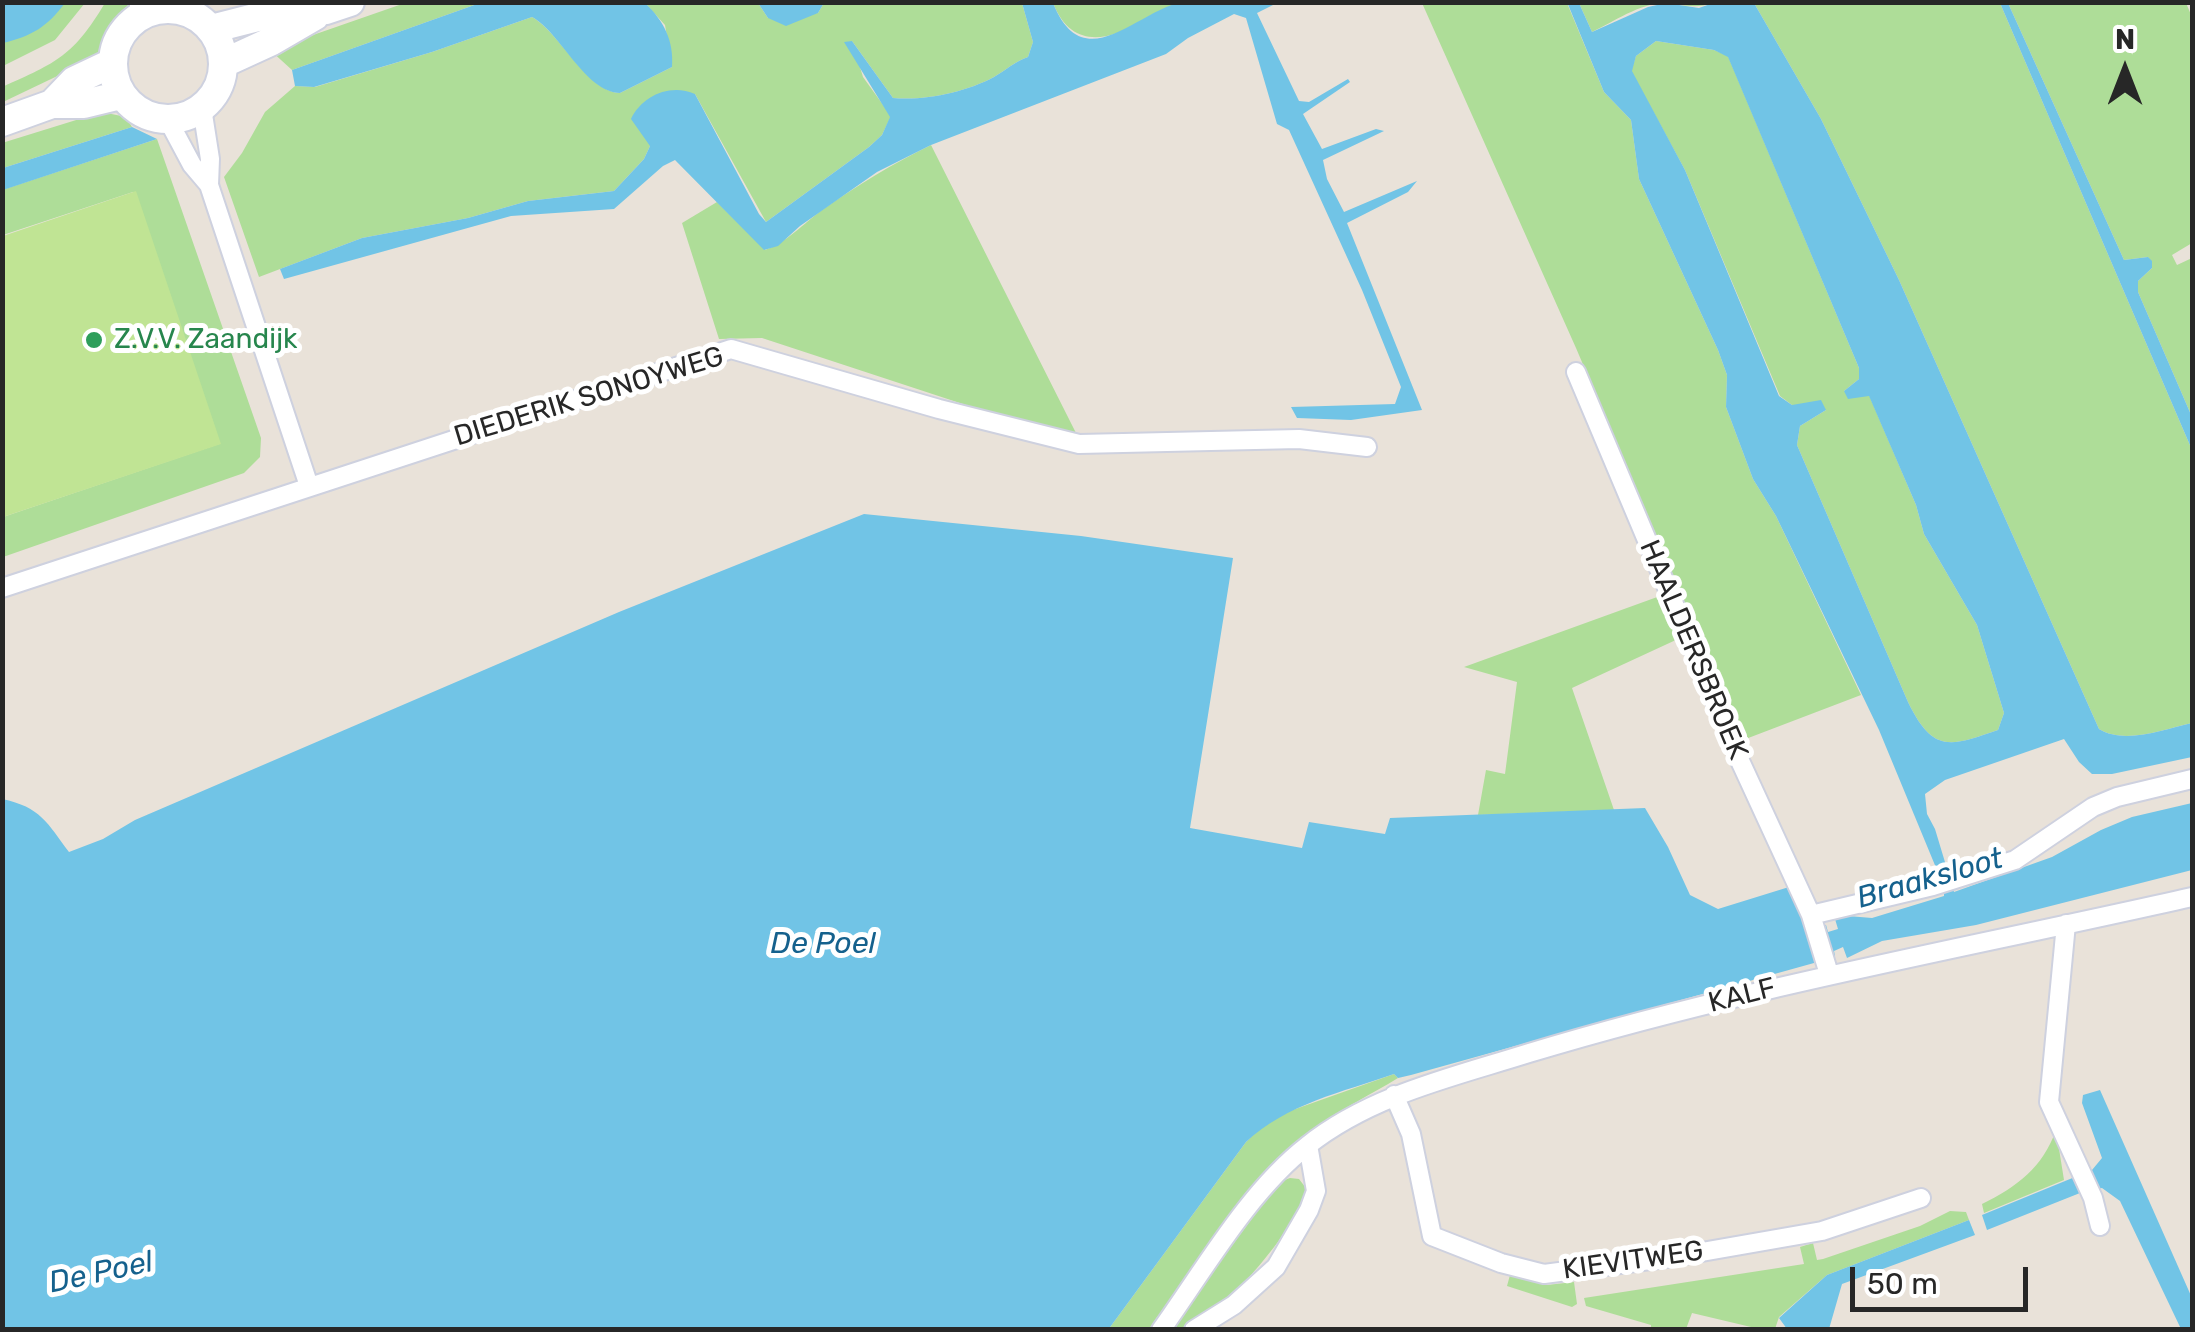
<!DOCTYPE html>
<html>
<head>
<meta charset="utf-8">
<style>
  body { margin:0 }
  #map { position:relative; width:2195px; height:1332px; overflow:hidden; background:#e9e2d9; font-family:Rubik,sans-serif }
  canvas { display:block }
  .frame { position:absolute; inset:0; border:5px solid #272727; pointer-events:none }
  .north { position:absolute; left:2075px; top:20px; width:100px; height:100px; -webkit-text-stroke:8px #fff; paint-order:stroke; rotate:0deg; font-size:28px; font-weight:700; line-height:40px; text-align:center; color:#272727 }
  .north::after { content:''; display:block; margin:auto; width:35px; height:45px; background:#272727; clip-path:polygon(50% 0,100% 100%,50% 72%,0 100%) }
  .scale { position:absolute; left:1850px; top:1267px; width:178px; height:45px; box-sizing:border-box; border:5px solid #272727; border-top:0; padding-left:12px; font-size:30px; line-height:35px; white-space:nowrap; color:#272727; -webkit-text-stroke:8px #fff; paint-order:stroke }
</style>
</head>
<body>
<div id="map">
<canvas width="2195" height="1332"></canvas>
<div class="frame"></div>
<div class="north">N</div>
<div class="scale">50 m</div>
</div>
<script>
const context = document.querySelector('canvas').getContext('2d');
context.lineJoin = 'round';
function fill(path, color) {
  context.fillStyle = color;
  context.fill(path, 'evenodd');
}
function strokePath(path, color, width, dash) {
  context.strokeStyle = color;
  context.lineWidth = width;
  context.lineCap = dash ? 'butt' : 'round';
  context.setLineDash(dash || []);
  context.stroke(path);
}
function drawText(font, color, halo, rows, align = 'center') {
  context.font = font + ' Rubik,sans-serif';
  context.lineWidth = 10;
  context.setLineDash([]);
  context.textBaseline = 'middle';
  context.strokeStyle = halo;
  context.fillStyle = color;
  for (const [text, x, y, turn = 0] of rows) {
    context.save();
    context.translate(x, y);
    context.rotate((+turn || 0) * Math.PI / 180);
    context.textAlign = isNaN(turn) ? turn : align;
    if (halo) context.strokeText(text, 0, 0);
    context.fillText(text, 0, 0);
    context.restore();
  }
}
const green = new Path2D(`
  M2 3H85L55 40 3 66Z
  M105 3H129L105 46 95 58 3 102 2 87C58 62 73 56 105 3Z
  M405 3H480L292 70 270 50Z
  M645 3H758L768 18 818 13 824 3H1022L1033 42 1028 57C1014 62 1006 70 994 77 966 92 925 101 893 98L852 41 863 77 891 116 882 135 869 147 766 222 695 94 650 146 644 159 614 191 528 201 468 218 362 238 259 277 224 177 242 153 265 112 295 86 315 87 432 52 532 17C560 33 588 92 620 93L672 67 665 25Z
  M1053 3H1181C1137 24 1079 68 1053 3Z
  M1422 3H1567L1604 92 1631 120 1639 179 1718 350 1727 375 1726 407 1753 479 1776 516 1861 695 1743 740 1576 348Z
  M1579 3H1713C1695 9 1684 5 1666 3 1642 2 1613 22 1592 32Z
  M1754 3H2000L2192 450V723C2164 729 2125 745 2099 729L1899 280 1821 119Z
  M2008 3H2186L2192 17V243L2172 255 2177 265 2192 258V417L2138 292V281L2152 268 2148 257 2124 260Z
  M1656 41 1714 50 1728 56 1859 368V379L1844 391 1869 395 1916 505 1924 534 1977 625 2004 713 1998 730C1949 747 1933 753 1908 702L1797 445 1800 426 1826 410 1792 405 1780 396 1685 170 1631 71 1636 56Z
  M102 112 126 117 132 127 3 168 2 143Z
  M157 139 261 438 260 457 244 473 3 557V517L219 444 133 192 3 235 2 190Z
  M931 145 1076 433 1042 430 762 338 719 339 682 223 717 202 765 250C786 243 804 223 822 210 858 185 892 164 931 145Z
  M1660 596 1678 639 1572 688 1614 810 1478 815 1486 770 1505 774 1517 682 1464 667Z
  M1394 1074 1398 1078C1372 1094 1342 1108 1318 1127 1248 1181 1200 1258 1149 1329L1108 1330 1246 1142 1266 1123 1287 1112Z
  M2056 1130 2064 1180 1984 1213 1982 1204C2017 1187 2043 1167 2056 1130Z
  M1290 1178 1299 1179 1309 1192C1289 1234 1218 1329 1169 1330L1279 1182Z
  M1950 1211 1966 1212 1969 1220 1827 1275 1779 1317 1775 1329 1751 1327 1692 1313 1686 1329H1651V1325L1586 1306 1584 1298 1804 1264 1800 1247 1813 1243 1817 1260 1823 1259 1920 1226Z
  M1510 1275 1547 1285 1574 1282 1577 1304 1572 1307 1507 1286Z`);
const pitch = new Path2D(`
  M136 191 221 444 3 517V236Z`);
const water = new Path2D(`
  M1567 2 1579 3 1592 32 1648 7 1666 3 1699 8 1713 3H1754L1821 119 1899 280 2099 729C2125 745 2164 729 2192 723V757L2112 774H2092L2079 762 2064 739 1945 780 1925 794 1927 814 1935 829 1954 892 2052 857 2101 830 2132 817 2192 803V870L1976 925 1882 941 1847 958 1843 947 1834 951 1835 956 1814 963 1411 1075 1398 1078 1394 1074C1343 1092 1286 1104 1246 1142L1108 1330 3 1329 2 799C41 807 47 823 69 852L103 839 135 820 619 612 864 514 1081 536 1233 558 1190 828 1302 848 1309 822 1385 834 1390 818 1645 808 1668 847 1690 895 1718 909 1789 887 1806 930 1826 925 1828 932 1838 929 1835 919 1848 916 1872 918 1944 896V887L1879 730 1776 516 1753 479 1726 407 1727 375 1718 350 1639 179 1631 120 1604 92ZM1656 41 1714 50 1728 57 1859 368V379L1844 391 1848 399 1869 396 1916 505 1924 534 1977 625 2004 713 1998 730C1949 747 1933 753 1908 702L1797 445 1800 426 1826 410 1821 400 1792 405 1779 396 1685 170 1632 71 1636 56Z
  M2 3 3 2 65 3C47 27 32 36 3 43Z
  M480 3H645C664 21 674 41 672 67L620 93C585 92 561 33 532 17L432 52 314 87 295 86 292 70Z
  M758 3H824L818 13 786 26 768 18Z
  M1022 3H1053C1084 80 1137 10 1183 2 1213 0 1247 2 1277 3L1257 13 1299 101 1309 102 1348 79 1350 82 1303 114 1322 149 1376 129 1384 131 1323 160 1327 179 1344 212 1417 181 1408 192 1347 223 1422 410 1351 420 1297 418 1291 407 1395 404 1401 387 1362 290 1289 130 1277 124 1246 18 1234 14 1188 38 1166 54 931 145 877 172 800 226 778 246 764 250 675 160 663 166 614 209 511 216 284 279 280 269 362 238 468 218 528 201 614 191 644 159 650 146 631 119C642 96 670 83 695 94L759 214 766 222 869 147 882 135 890 117 844 42 852 41 893 98C925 101 966 92 994 77 1006 70 1014 62 1028 57L1033 42Z
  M2000 3H2008L2124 260 2148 257 2152 261V268L2138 281V292L2192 417V450Z
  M132 127 157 139 3 190V168Z
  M2100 1090 2192 1298V1329H2181L2120 1201 2102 1188 2080 1193 1987 1230 1982 1215 2092 1170 2102 1158 2082 1103 2083 1095Z
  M1969 1220 1975 1235 1842 1284 1829 1329H1787L1779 1318 1827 1275Z`);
const street = new Path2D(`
  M139 2V16
  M202 108 210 159 209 185
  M168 120 192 165 209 185 309 486
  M1576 372 1741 763 1811 915 1829 974
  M2 588 731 349 939 409 1079 444 1299 439 1367 447
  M1811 915 1933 886 2015 860 2093 807 2117 797 2192 779
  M2066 924 2049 1102 2093 1198 2100 1226
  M1394 1095 1411 1134 1432 1236 1501 1263 1544 1274 1673 1257 1822 1231 1921 1198
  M1161 1330C1204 1270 1249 1191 1307 1146 1371 1095 1453 1077 1529 1053 1747 987 1971 947 2192 897
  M1194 1330 1234 1305 1276 1267 1309 1210 1316 1191 1308 1145`);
const secondary = new Path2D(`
  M113 64a55 55 0 1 1 110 0a55 55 0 1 1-110 0Z
  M211 29 262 16 326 10 350 2
  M224 63 272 41 315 16
  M52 104 74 81 112 63
  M2 122 52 104H84L121 95`);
const markers = [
  [94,340,10,"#2e9e5b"]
];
const leisureNames = [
  ["Z.V.V. Zaandijk",114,340]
];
const streetNames = [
  ["DIEDERIK SONOYWEG",589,397,-17],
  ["HAALDERSBROEK",1693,650,67],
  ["KALF",1742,996,-14],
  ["KIEVITWEG",1633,1261,-8]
];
const waterNames = [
  ["Braaksloot",1930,879,-16],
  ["De Poel",823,944],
  ["De Poel",101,1273,-12]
];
fill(green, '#aedd98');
fill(pitch, '#c0e494');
fill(water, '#71c4e6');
strokePath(street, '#ced1df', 22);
strokePath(secondary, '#ced1df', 32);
strokePath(street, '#fff', 18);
strokePath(secondary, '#fff', 28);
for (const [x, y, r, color] of markers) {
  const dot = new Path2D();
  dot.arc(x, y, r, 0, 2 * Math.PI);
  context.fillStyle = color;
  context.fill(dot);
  strokePath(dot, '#fff', 4);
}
drawText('28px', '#27864d', '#fff', leisureNames, 'left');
drawText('28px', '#272727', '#fff', streetNames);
drawText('italic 30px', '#15618d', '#fff', waterNames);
</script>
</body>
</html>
